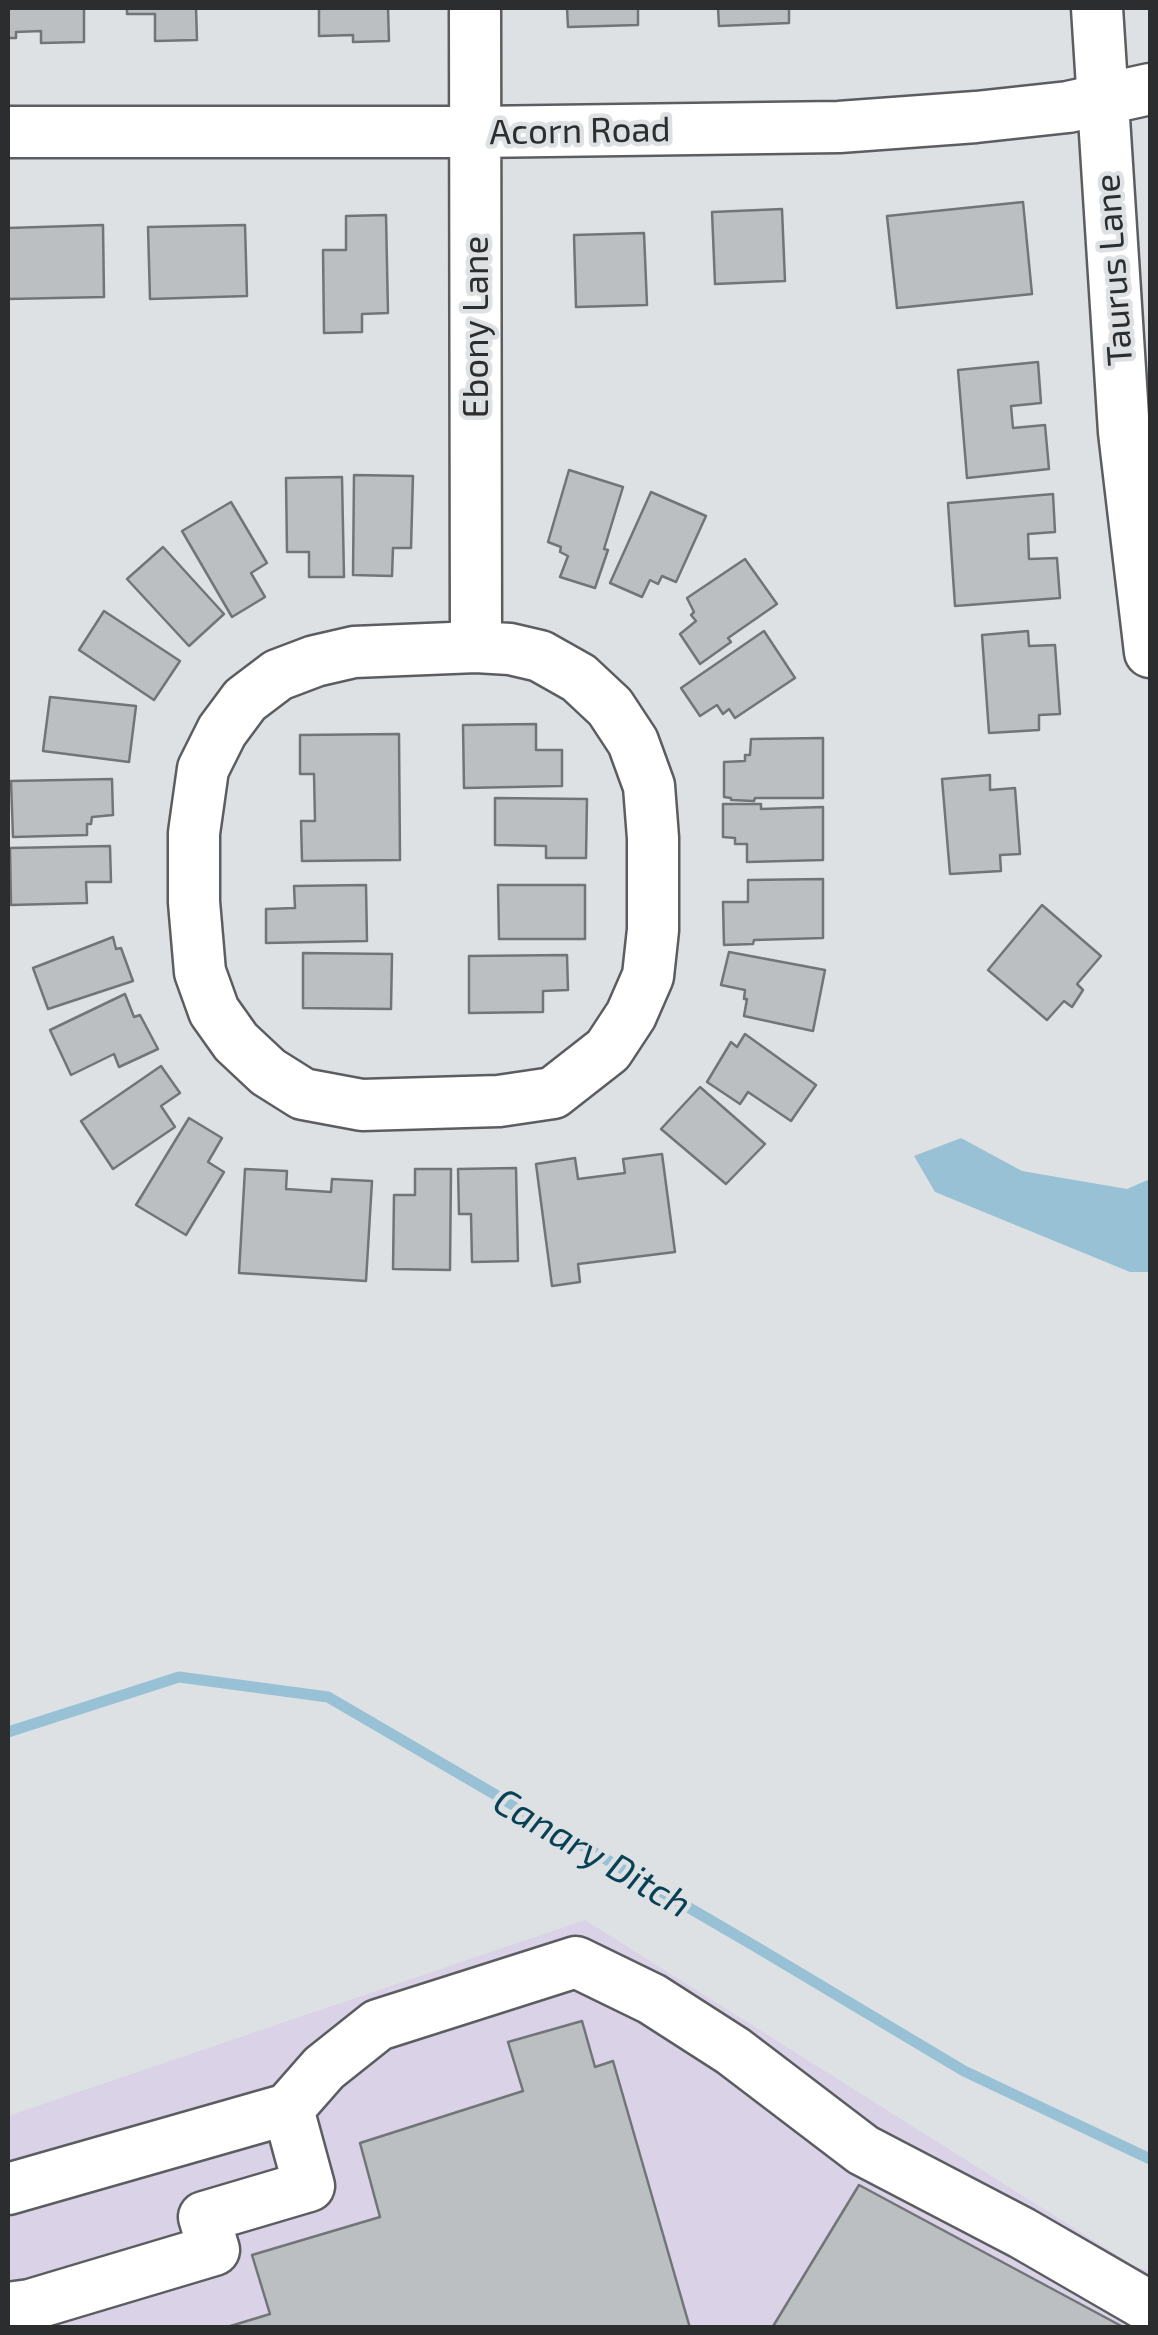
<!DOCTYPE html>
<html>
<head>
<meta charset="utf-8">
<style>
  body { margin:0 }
  #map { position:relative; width:1158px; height:2335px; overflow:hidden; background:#dde1e4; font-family:"Exo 2",sans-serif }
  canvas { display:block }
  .frame { position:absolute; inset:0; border:10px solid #2c2d2e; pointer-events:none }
</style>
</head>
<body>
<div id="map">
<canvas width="1158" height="2335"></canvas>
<div class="frame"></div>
</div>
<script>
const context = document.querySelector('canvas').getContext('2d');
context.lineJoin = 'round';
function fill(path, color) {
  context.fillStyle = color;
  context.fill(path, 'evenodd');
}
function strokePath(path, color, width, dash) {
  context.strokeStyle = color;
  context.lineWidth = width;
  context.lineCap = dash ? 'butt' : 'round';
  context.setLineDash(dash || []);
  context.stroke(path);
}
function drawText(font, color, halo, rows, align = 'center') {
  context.font = font + ' "Exo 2",sans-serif';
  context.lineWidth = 9;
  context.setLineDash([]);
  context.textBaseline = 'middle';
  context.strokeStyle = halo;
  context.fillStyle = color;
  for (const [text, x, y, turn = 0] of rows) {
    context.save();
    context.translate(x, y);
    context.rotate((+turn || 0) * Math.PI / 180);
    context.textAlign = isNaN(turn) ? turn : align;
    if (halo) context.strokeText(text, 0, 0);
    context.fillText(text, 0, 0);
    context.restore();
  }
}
const commercial = new Path2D(`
  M585 1920 1136 2267 1150 2271V2327H8V2116Z`);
const water = new Path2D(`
  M961 1138 1022 1171 1127 1189 1150 1179V1272H1130L935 1192 914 1156Z`);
const stream = new Path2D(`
  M8 1732 179 1677 328 1697 758 1948 964 2071 1150 2159`);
const building = new Path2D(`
  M8 8H84V42L41 43V31L16 32V38H8Z
  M127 8H196L197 40 155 41V14H127Z
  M319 8H388L389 41 353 42V35L319 36Z
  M567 8H638V25L568 27Z
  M718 8H789V23L719 26Z
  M1023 202 1032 294 897 308 887 216Z
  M782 209 785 281 715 284 712 212Z
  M386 215 388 313 362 314V332L324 333 323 250H346V216Z
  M103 225 104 297 8 299V228Z
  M245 225 247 296 150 299 148 227Z
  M644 233 647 305 576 307 574 235Z
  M1038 362 1041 403 1011 406 1013 428 1045 425 1049 469 967 478 958 370Z
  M569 470 623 487 604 549 608 550 595 588 560 577 568 556 560 552 561 547 548 542Z
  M354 475 413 476 411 548H393L392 576 353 575Z
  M342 477 344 577H309V552H287L286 478Z
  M651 492 706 516 676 582 662 576 658 584 650 580 642 597 610 583Z
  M1053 494 1055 532 1028 534 1029 559 1057 558 1060 598 955 606 948 503Z
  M231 502 267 563 251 573 265 597 232 617 182 531Z
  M163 547 224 614 189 646 127 579Z
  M745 559 777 604 728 638 731 642 700 664 680 634 696 621 691 615 694 612 687 598Z
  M104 611 180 661 154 700 79 650Z
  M764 631 795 678 735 718 729 709 723 714 717 705 700 716 681 688Z
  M1028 631 1029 646 1055 645 1060 714 1039 715V730L989 733 982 635Z
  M50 697 136 706 129 762 43 751Z
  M536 724V750H562V786L464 788 463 725Z
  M399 734 400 860 302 861 301 821H315L314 774H300V735Z
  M823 738V798H755L754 801 731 800V798L724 797V762L745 761V755H750L751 739Z
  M990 775V790L1015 788 1020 854 1000 855 1001 871 950 874 942 779Z
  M112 779 113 815 92 817 91 824H87V835L13 837 11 781Z
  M495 798 587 799 586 858H546V846L495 845Z
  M723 804H761V809L823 807V860L747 862V844H735V838L723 837Z
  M110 846 111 882H86L87 903 11 905 10 848Z
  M823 879V938L754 940 753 944 724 945 723 902H748V880Z
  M366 885 367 941 266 943V909L295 908 294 886Z
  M498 885H585V939H499Z
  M1042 905 1101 956 1077 984 1083 990 1072 1007 1064 1001 1047 1020 988 970Z
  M113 937 116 949 121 948 133 981 48 1009 33 968Z
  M729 952 825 970 813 1031 744 1016 747 999H744L745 990 721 985Z
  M303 953 392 954 391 1009 303 1008Z
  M567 955 568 990 543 991V1012L469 1013V956Z
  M125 994 134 1017 140 1015 158 1049 119 1067 114 1054 71 1075 50 1030Z
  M745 1034 816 1085 791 1121 748 1092 740 1104 707 1082 731 1042 737 1047Z
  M161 1066 180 1093 161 1106 175 1127 113 1169 81 1121Z
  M700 1087 765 1144 726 1184 661 1129Z
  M189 1118 222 1138 208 1162 224 1172 186 1235 136 1205Z
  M662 1154 675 1252 578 1264 580 1282 552 1286 536 1164 575 1158 578 1179 625 1173 623 1159Z
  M516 1168 518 1261 472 1262 471 1214H459L458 1169Z
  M245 1169 287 1171 286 1189 331 1192 332 1179 372 1181 366 1281 239 1273Z
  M415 1169H451L450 1270 393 1269 394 1195H415Z
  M582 2021 595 2067 613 2061 690 2328H224L270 2314 252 2255 380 2217 360 2143 523 2091 508 2042Z
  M859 2185 1125 2328H772Z`);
const minor = new Path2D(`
  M475 8 476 647
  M1097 8 1124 432 1150 652
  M8 132H476L839 127 976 117 1068 107 1150 89
  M476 647 510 649 540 656 579 678 610 707 633 742 649 786 653 838V930L648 976 631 1015 608 1050 553 1093 499 1101 362 1105 303 1094 268 1072 236 1042 214 1011 200 972 194 902V833L203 769 222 731 245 700 278 675 315 661 354 652Z
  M288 2109 324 2068 378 2025 576 1962 652 1999 733 2051 863 2150 1022 2233 1150 2307
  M8 2189 288 2109 309 2186 204 2217 214 2250 30 2305 8 2308`);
const streetNames = [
  ["Acorn Road",580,131,-1],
  ["Taurus Lane",1114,270,-94],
  ["Ebony Lane",476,327,-90]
];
const waterNames = [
  ["Canary Ditch",592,1853,30]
];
fill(commercial, '#dad2e7');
fill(water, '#99c1d6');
strokePath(stream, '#99c1d6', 11);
fill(building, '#bcbfc2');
strokePath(building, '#727578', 2.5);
strokePath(minor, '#5b5d60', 55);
strokePath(minor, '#fff', 50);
drawText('35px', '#2c2d2e', '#dde1e4', streetNames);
drawText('italic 38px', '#084056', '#dde1e4', waterNames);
</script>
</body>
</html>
